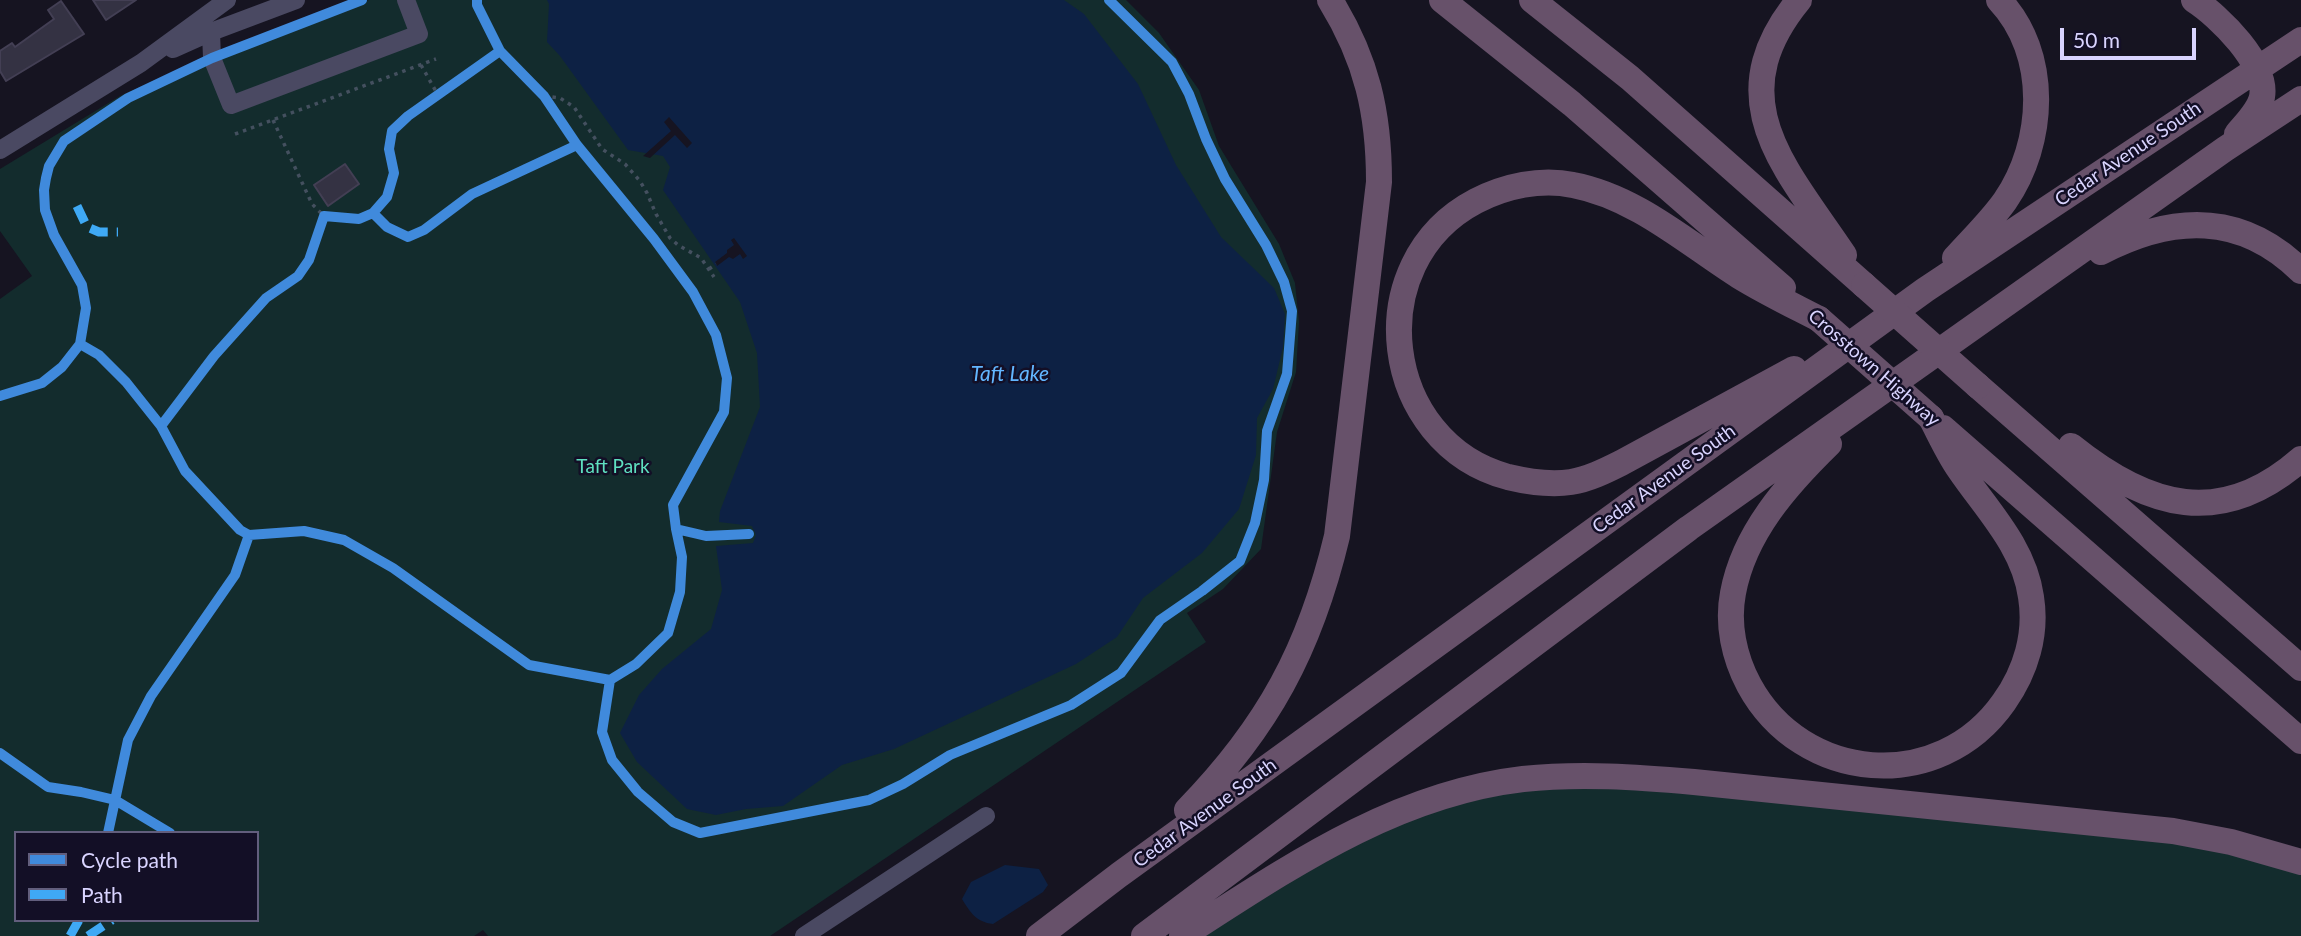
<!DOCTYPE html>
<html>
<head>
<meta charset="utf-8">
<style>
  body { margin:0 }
  #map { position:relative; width:2301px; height:936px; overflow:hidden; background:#161421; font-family:Lato,sans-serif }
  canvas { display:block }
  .legend { position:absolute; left:14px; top:831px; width:245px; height:91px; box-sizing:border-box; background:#130f26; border:2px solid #625e7d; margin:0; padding:9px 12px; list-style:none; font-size:21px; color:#d9d4ff }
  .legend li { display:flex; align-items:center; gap:14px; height:35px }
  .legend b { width:35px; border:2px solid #625e7d }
  .scale { position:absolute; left:2060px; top:28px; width:136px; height:32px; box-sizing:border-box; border:4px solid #d9d4ff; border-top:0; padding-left:9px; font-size:21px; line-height:24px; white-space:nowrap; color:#d9d4ff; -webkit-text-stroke:5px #130f26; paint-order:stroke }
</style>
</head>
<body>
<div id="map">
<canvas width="2301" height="936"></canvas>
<ul class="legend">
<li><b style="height:9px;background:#408adc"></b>Cycle path</li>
<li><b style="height:9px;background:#3fa9f5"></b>Path</li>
</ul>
<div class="scale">50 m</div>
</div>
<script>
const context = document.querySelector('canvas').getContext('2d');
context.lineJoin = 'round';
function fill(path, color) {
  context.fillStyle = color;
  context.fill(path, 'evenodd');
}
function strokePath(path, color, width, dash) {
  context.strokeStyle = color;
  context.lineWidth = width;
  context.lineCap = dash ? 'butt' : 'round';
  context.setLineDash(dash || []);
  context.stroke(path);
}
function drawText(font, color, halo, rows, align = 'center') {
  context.font = font + ' Lato,sans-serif';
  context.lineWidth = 5;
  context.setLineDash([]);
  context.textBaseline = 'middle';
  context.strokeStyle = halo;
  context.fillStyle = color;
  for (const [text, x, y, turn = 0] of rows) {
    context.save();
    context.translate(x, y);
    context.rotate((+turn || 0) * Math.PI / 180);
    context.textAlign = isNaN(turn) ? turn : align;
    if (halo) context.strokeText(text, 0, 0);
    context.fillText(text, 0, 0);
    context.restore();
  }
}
const green = new Path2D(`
  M369 0H1126L1159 33 1199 90 1219 146 1279 244 1295 283 1299 322 1296 372 1277 432 1261 549 1223 589 1187 613 1206 642 770 936H488L483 930 474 936H0V299L32 276 0 231V169L120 96 199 60 237 49ZM16 833H257V920H16Z
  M1632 782 2171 838 2301 871V936H1194L1339 845 1475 795Z`);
const water = new Path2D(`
  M547 0H1064L1084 14 1138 84 1176 165 1221 237 1274 288 1285 314 1283 347 1273 389 1257 418 1256 455 1239 509 1202 553 1143 598 1117 637 1076 664 894 749 842 765 783 806 746 809 716 815 687 809 637 762 620 733 639 695 662 669 711 629 722 590 716 546 753 543 756 535 752 526 719 522 720 511 760 407 757 353 740 302 663 190 670 167 663 156 628 150 560 56 547 42 549 4Z
  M1005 865 1039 869 1048 885 1043 892 993 924C976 922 970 912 962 899L971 882Z`);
const pier = new Path2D(`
  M669 117 692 143 687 148 675 135 650 158 643 156 671 131 664 122Z
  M734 238 747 256 743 259 740 254 733 259 729 257 717 266 715 262 727 253V250L734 245 731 240Z`);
const building = new Path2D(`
  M93 0H136L106 20Z
  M61 1 84 34 6 81 0 71V51L12 43 15 47 54 19 48 10Z
  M345 164 359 184 328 206 314 185Z`);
const path = new Path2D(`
  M421 65 438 95
  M544 96 560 98 574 107 602 149 625 164 640 181 647 193 656 214 670 238 678 245 701 258 714 277
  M273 120 312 204 324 216
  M235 134 436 59
  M709 269 716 264`);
const minor = new Path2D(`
  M211 32 212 58 231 105 419 34 406 0
  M173 49 211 32 296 0
  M0 150 141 63 227 0
  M804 936 986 816`);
const highway = new Path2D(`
  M1442 0 1572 104 1783 288
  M1532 0 1630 78 1864 285
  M1799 0C1717 100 1786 168 1844 255
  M2194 0C2219 16 2268 64 2262 97 2259 111 2246 123 2237 134
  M2101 252C2172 215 2241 212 2301 271
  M1955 258C1972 239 1990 222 2005 201 2045 143 2050 54 1999 0
  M1794 369 1621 463C1605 471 1589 479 1571 482 1551 485 1529 482 1508 477 1381 443 1358 263 1476 201 1505 186 1541 178 1573 185 1636 197 1687 243 1739 276 1765 292 1792 305 1819 319
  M1978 386 2301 668
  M1943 428 2301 741
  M1829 444C1787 485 1744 533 1733 593 1727 624 1734 657 1749 685 1802 783 1939 795 2004 702 2026 671 2037 634 2031 597 2024 546 1986 509 1959 469 1948 453 1940 435 1931 418
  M2071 446C2148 508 2221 529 2301 459
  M1187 810C1268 727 1310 649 1337 536L1379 182C1379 113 1367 60 1330 0
  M1039 936 1119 875 1925 290 2301 40
  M1144 936 1689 528 2225 149 2301 99
  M1182 936C1288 868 1394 794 1523 779 1580 773 1637 777 1694 782L2173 831 2231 842 2301 862`);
const highwayBridge = new Path2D(`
  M1864 285 1978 386
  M1819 319 1931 418`);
const quiet = new Path2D(`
  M77 206 87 227 99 232H118
  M70 936 79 920
  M88 936 112 920`);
const cycleway = new Path2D(`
  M477 0V5L500 51 544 96 577 145 654 239 693 292 716 335 727 378 724 412 673 505 676 529 706 536 749 534
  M373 213 387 227 408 237 424 230 472 194 577 145
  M80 344 99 355 126 382 161 426 185 471 240 530 249 535 235 575 151 696 128 740 108 833
  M0 396 42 383 62 367 80 344 86 308 82 285 54 235 45 210 44 190 46 178 49 166 64 141 128 98 212 58 362 0
  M161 426 214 356 266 298 298 276 309 260 324 216 359 219 373 213 387 197 394 173 389 149 392 131 408 116 500 51
  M249 535 304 531 344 540 393 568 529 665 610 680 602 732 612 760 638 792 673 822 700 833 869 800 903 784 950 755 1071 705 1121 673 1160 620 1202 591 1240 561 1255 523 1264 480 1267 431 1287 374 1292 311 1284 282 1266 245 1225 179 1206 139 1189 94 1172 62 1109 0
  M610 680 636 664 668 633 680 592 682 557 676 529
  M0 753 48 787 81 792 115 800 170 833`);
const streetNames = [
  ["Cedar Avenue South",2128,154,-34],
  ["Crosstown Highway",1874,368,41],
  ["Cedar Avenue South",1664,479,-36],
  ["Cedar Avenue South",1205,813,-36]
];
const parkNames = [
  ["Taft Park",613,467]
];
const waterNames = [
  ["Taft Lake",1010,374]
];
fill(green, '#132c2d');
fill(water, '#0d2144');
fill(pier, '#161421');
fill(building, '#343243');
strokePath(building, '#433f54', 2);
strokePath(path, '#44505f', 3.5, [3.5, 5]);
strokePath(minor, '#4a4962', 18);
strokePath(highway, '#67516a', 26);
strokePath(highwayBridge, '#67516a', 26);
strokePath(quiet, '#3fa9f5', 9, [18, 9]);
strokePath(cycleway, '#408adc', 10);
drawText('19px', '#d9d4ff', '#130f26', streetNames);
drawText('19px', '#5fe0c0', '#130f26', parkNames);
drawText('italic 21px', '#62b6ff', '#130f26', waterNames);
</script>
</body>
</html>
